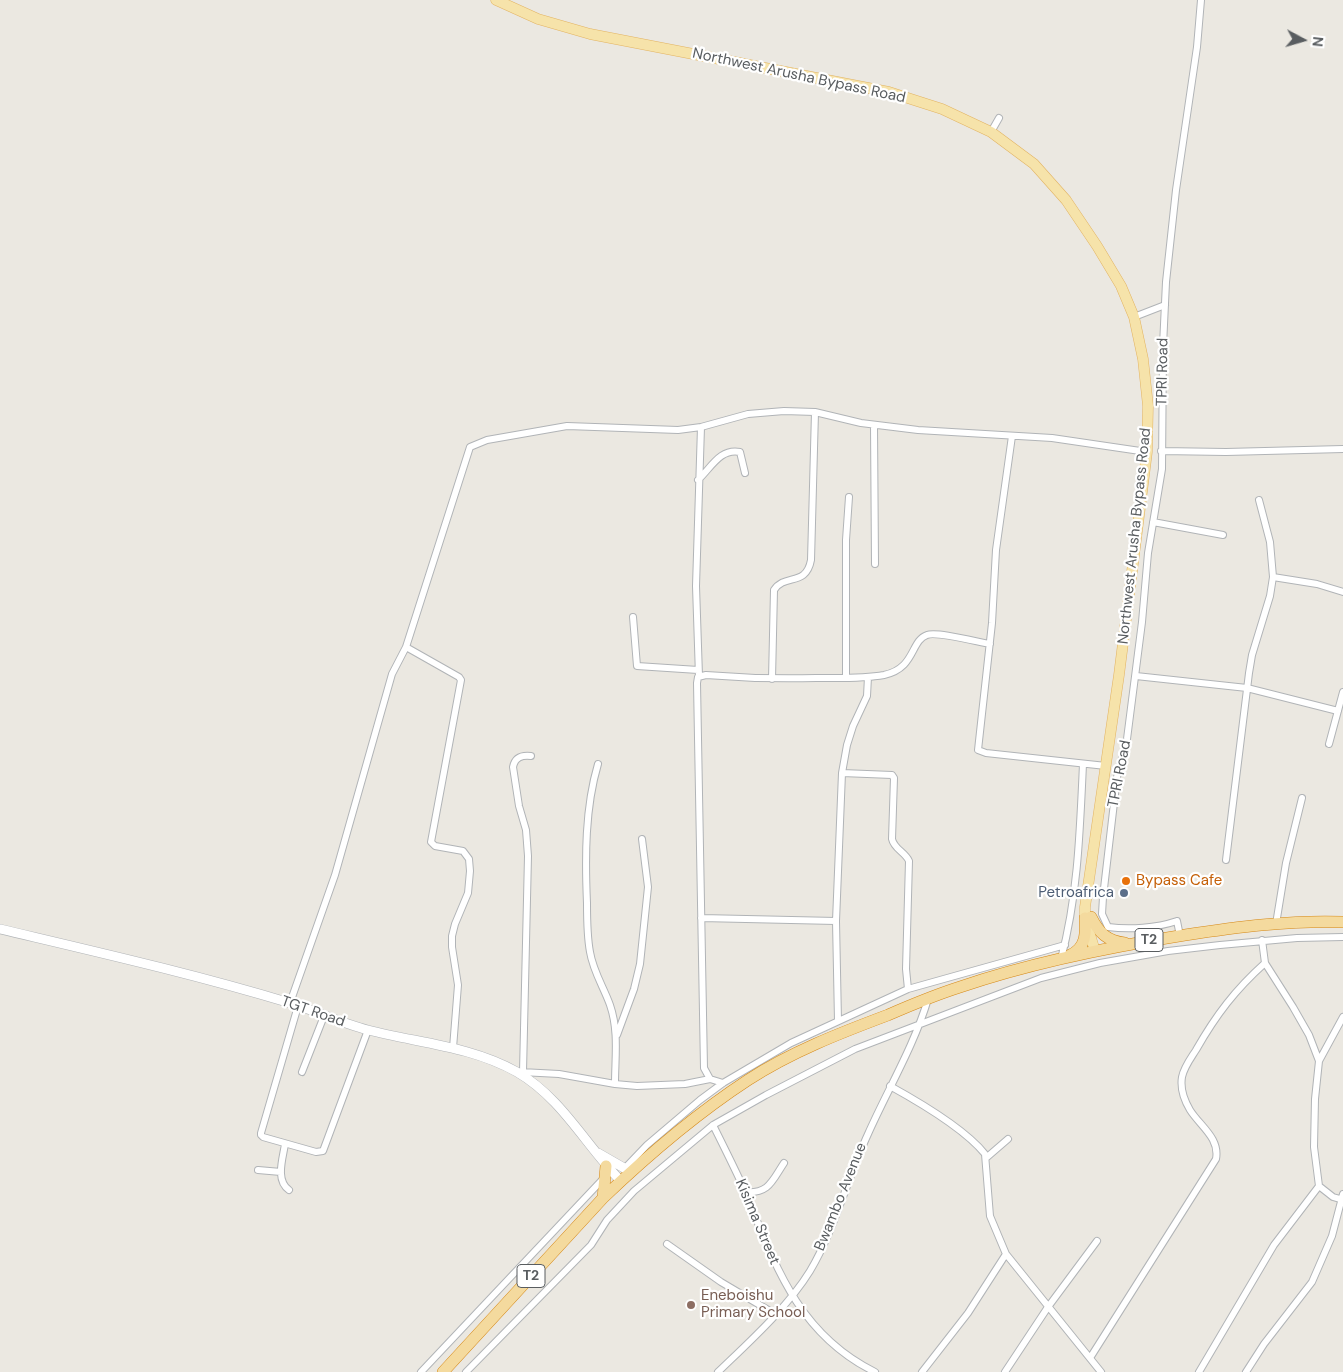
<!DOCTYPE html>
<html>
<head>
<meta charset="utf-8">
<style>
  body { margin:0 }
  #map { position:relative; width:1343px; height:1372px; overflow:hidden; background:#ebe8e1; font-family:"DM Sans",sans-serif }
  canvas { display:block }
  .north { position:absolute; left:1278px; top:15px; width:50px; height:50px; -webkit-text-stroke:4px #fff; paint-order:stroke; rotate:96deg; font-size:14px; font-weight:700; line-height:20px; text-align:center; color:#595d60 }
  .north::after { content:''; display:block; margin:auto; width:18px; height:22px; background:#595d60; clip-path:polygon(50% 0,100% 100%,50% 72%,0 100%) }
</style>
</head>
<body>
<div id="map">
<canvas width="1343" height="1372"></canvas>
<div class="north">N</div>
</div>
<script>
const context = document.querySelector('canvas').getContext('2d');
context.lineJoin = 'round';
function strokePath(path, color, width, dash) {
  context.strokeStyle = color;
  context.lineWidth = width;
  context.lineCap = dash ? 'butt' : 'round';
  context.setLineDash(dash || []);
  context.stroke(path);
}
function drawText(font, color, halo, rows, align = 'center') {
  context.font = font + ' "DM Sans",sans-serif';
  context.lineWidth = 4.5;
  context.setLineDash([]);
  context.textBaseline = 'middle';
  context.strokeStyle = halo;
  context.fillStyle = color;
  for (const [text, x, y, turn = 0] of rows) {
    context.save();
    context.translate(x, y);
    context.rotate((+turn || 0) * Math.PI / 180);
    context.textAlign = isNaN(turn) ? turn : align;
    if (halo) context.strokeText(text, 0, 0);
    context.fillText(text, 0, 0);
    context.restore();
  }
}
const minor = new Path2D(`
  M991 132 999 118
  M1134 317 1165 305
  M874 425 875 564
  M1012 436 996 550 992 623 978 750 986 753 1106 766
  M1161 451 1226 452 1343 449
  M698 480C711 468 720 448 740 452L745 473
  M1153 522 1223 535
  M1273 577 1317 584 1343 592
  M633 617 637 666 698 670
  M406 647 459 677 461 680 431 842 435 846 463 851 469 859 470 871 468 893 455 924 452 936V947L458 985 453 1048
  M699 676 696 586 701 427
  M1136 676 1247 688 1338 711
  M846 678V540L849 497
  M772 679 774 590C785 573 806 587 811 560L815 412
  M1329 744 1343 692
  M598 764C585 808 585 857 587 903 587 919 587 936 590 952 593 971 604 988 610 1005 619 1031 615 1058 615 1084
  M842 773 892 775 894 778 892 839C894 849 905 852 909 861L906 969 908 989
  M1226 860 1249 673 1252 655 1270 596 1273 577 1270 542 1259 500
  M701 918 836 921
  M1276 924 1286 863 1302 798
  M1180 936 1177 921C1156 928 1130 930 1108 927L1102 914 1103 897 1117 777 1127 739 1142 622 1148 553 1162 469 1163 346 1166 282 1176 190 1197 47 1201 0
  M1262 940 1265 963 1293 1007 1309 1035 1319 1061 1315 1099 1314 1147 1319 1186 1333 1197 1343 1200
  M1061 959C1078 896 1080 829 1083 764
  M290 1003 335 875 392 674 406 647 470 447 487 440 567 426 678 430 701 427 748 414 784 411 815 412 861 423 918 430 1052 438 1147 452
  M298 1006 261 1133V1135L263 1137 316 1152 323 1151 368 1030
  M838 1021 836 921 842 773 847 745 853 726 867 696 868 677
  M617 1035 634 989 640 964 648 887 642 839
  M1319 1061 1343 1017
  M302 1072 324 1016
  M521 1072 559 1074 615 1084 637 1086 685 1084 710 1079
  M523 1072 528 856 526 830 519 806 513 767C515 757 522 755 531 756
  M723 1083 710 1079 704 1068 697 683 698 677 706 675C743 678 779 679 816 678 839 678 862 679 884 675 916 668 910 641 927 635 936 631 978 642 990 644
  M890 1086C919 1102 965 1129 985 1154L990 1216 1006 1254 1101 1372
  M713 1125C724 1147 735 1169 745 1191 775 1265 798 1334 875 1372
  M285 1144C283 1158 275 1180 289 1190
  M986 1158 1008 1139
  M625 1168 647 1145 700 1100 723 1083 791 1043 908 989 1065 945
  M258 1170 281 1172
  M745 1192C769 1194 772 1181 784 1163
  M667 1244 721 1282 775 1314
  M1090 1358 1216 1159C1220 1138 1200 1126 1190 1110 1184 1100 1180 1089 1182 1077 1184 1067 1191 1058 1196 1050 1216 1015 1235 990 1265 963
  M421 1372 603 1179
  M466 1372 591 1245 607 1220 634 1191 713 1125 766 1095 855 1049 1041 978 1100 963 1168 951 1220 945 1297 938 1343 937
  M718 1372C748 1343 788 1307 810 1271 834 1231 848 1177 868 1134 888 1089 914 1046 928 999
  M922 1372 968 1313 1006 1254
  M1005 1372 1048 1307 1097 1241
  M1199 1372 1274 1245 1319 1186
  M1246 1372 1264 1344 1312 1282 1332 1236 1343 1194`);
const tertiary = new Path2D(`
  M0 929C97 952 194 974 290 1003 316 1011 341 1023 368 1030 418 1043 471 1046 517 1072 562 1098 586 1146 621 1181
  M598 1153 631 1172`);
const primary = new Path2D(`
  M496 0 538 19 590 34 889 92 942 109 991 132 1034 164 1066 200 1097 246 1121 286 1134 317 1143 359 1148 406 1147 452 1119 675 1085 907V918L1095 951`);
const trunk = new Path2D(`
  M1091 917C1099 933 1107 941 1125 943
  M1070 955C1086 948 1086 934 1085 918
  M603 1198 606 1166
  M443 1372 603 1198C648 1155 696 1114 748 1080 791 1052 840 1033 888 1015 911 1005 935 995 960 987 1033 962 1109 947 1185 935 1237 927 1291 920 1343 922`);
const markers = [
  [1126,881,5,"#e8710a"],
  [1124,893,5,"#5c6f8a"],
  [691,1305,5,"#8d6e63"]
];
const shields = [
  [1149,940,28],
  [531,1276,28]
];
const shieldNames = [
  ["T2",1149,940],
  ["T2",531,1276]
];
const streetNames = [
  ["Northwest Arusha Bypass Road",799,76,12],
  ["TPRI Road",1163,372,-89],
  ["Northwest Arusha Bypass Road",1135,536,-84],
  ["TPRI Road",1120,774,-79],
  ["TGT Road",313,1012,19],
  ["Bwambo Avenue",841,1197,-68],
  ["Kisima Street",757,1222,67]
];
const foodNames = [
  ["Bypass Cafe",1136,881]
];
const serviceNames = [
  ["Petroafrica",1114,893]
];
const educationNames = [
  ["Eneboishu",701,1296],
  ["Primary School",701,1313]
];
strokePath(minor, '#b1b4b7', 8);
strokePath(tertiary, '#b1b4b7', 10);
strokePath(primary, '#e2b362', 11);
strokePath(trunk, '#d58817', 12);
strokePath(minor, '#fff', 6);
strokePath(tertiary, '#fff', 9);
strokePath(primary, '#f6e3aa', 10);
strokePath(trunk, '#f4da9e', 11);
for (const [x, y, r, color] of markers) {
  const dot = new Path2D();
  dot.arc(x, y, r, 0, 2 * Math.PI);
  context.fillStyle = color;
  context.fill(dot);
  strokePath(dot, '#fff', 2);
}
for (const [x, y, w] of shields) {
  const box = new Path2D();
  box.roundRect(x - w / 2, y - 11.5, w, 23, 4);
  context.fillStyle = '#fff';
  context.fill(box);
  strokePath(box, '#595d60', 1);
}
drawText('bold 14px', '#595d60', null, shieldNames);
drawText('15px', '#595d60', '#fff', streetNames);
drawText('15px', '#c56008', '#fff', foodNames, 'left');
drawText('15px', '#4e5e75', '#fff', serviceNames, 'right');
drawText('15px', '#785e54', '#fff', educationNames, 'left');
</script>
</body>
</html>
